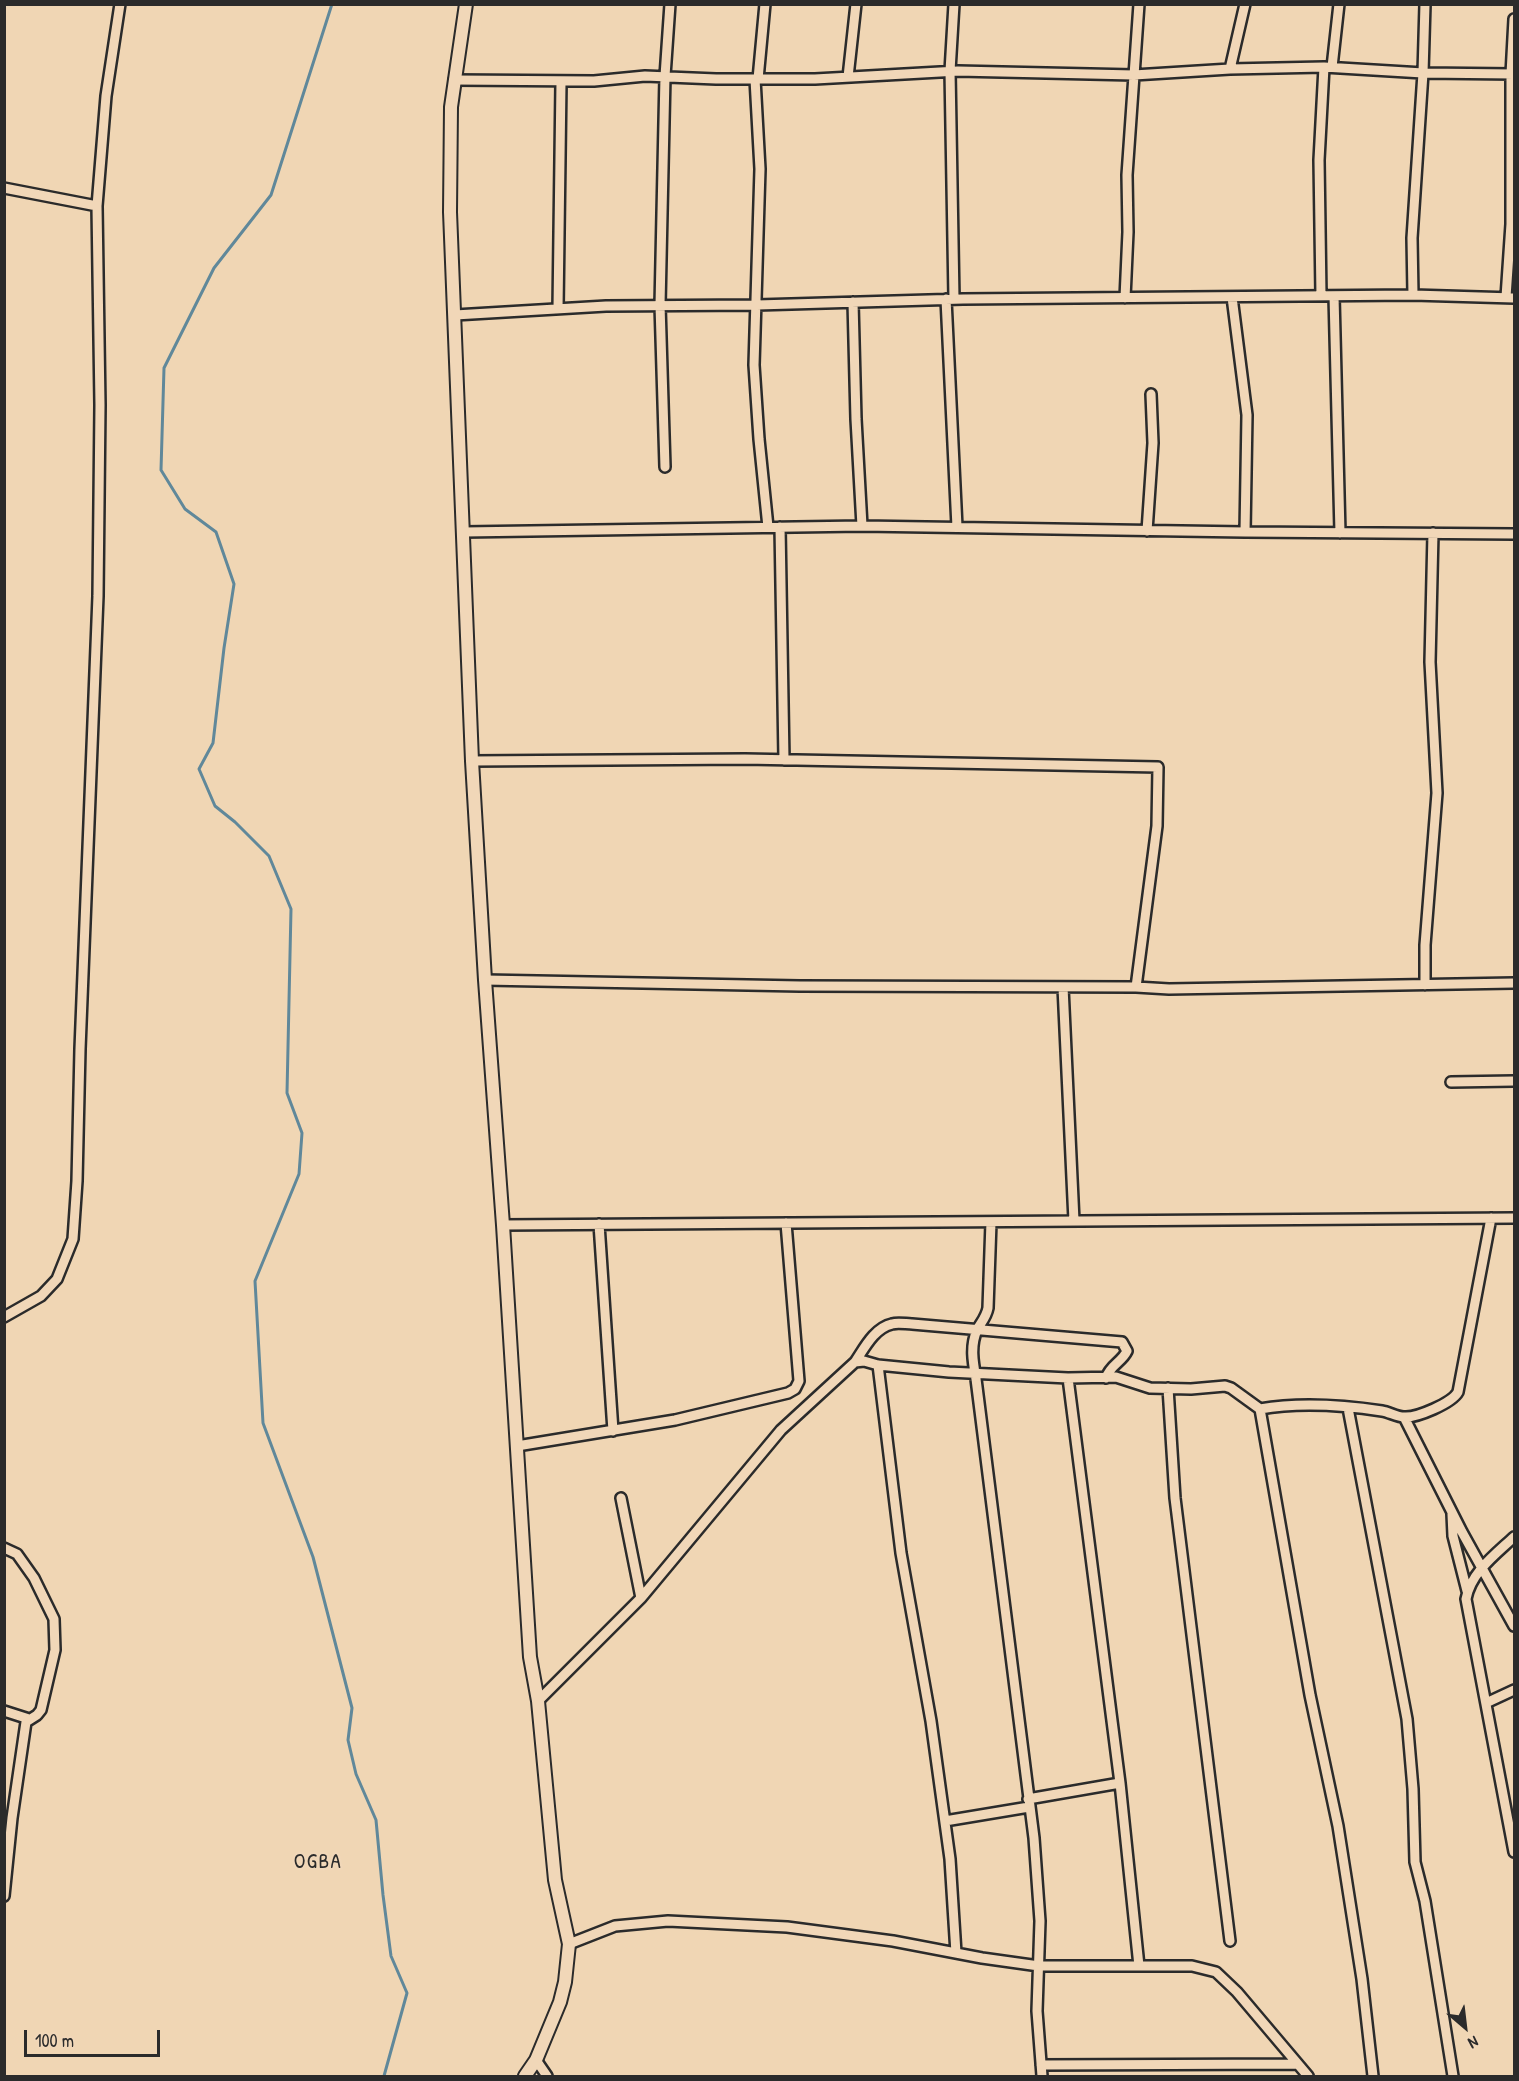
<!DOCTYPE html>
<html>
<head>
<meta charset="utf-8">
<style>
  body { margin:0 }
  #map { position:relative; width:1519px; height:2081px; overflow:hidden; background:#f0d6b4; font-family:"Patrick Hand",sans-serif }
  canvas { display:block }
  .frame { position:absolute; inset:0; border:6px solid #2b2b2b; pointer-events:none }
  .north { position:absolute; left:1435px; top:1997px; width:60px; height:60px; -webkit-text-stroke:4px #f1d7b8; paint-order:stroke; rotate:152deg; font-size:16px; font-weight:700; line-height:24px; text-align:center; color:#2b2b2b }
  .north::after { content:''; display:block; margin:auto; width:21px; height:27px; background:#2b2b2b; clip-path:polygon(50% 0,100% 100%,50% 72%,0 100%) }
  .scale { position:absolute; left:24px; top:2030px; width:136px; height:27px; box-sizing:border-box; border:3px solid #2b2b2b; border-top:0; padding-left:8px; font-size:18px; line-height:21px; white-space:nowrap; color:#2b2b2b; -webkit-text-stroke:4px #f1d7b8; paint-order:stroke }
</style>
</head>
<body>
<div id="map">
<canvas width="1519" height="2081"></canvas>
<div class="frame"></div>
<div class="north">N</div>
<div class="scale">100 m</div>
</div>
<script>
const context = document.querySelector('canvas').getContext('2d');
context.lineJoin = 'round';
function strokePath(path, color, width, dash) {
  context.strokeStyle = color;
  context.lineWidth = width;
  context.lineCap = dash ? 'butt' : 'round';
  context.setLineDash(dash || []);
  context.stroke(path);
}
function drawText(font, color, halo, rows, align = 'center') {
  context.font = font + ' "Patrick Hand",sans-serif';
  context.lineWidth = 4.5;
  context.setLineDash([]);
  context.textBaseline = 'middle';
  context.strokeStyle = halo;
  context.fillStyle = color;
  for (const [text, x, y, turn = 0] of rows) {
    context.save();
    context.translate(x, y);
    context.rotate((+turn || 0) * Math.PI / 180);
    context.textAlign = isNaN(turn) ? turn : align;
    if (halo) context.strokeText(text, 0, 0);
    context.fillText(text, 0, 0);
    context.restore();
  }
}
const stream = new Path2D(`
  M332 4 271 195 214 268 164 368 161 470 185 509 216 532 234 584 224 648 213 743 199 769 215 806 235 822 269 856 291 909 287 1093 302 1133 299 1174 255 1281 263 1423 313 1557 352 1708 348 1740 356 1774 376 1820 383 1895 391 1956 407 1993 384 2076`);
const minor = new Path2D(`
  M1332 67 1339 4
  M1230 69 1245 4
  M848 77 856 4
  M755 79 760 169 754 365 759 439 768 527
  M758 79 765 4
  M454 80 594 81 645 76 716 79H815L958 71 1134 75 1230 69 1324 67 1423 73 1514 74
  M4 188 97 206
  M1413 295 1412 238 1423 73 1425 4
  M1321 296 1319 160 1324 67
  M1334 296 1340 533
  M1232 297 1247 415 1245 532
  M1506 297 1511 224V74L1514 19
  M1125 298 1128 232 1127 175 1139 4
  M946 299 957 527
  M954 299 950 71 954 4
  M853 302 856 419 862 526
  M558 309 561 82
  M455 315 606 306 757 305 963 299 1413 295 1514 298
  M665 467 660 305 665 76 670 4
  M780 527 784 760
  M1147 531 1153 443 1151 394
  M464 532 862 526 1245 532 1514 534
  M472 761 745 759 1158 767 1157 826 1136 987
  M485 980 800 986 1136 987 1169 989 1514 983
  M1425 985V945L1437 793 1430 662 1433 533
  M1063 987 1074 1221
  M1451 1082 1514 1081
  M991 1222 988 1308C986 1318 981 1322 977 1330 970 1346 973 1362 976 1379L1034 1838 1040 1921 1037 2011 1042 2076
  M599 1224 613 1431
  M503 1225 1514 1218
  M4 1317 41 1296 57 1279 73 1239 77 1181 80 1049 98 596 100 405 97 206 106 96 120 4
  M855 1362C864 1349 874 1328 892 1324 898 1322 906 1324 912 1324L1122 1342 1127 1351C1122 1362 1110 1365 1106 1378
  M878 1365 901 1553 931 1721 950 1859 956 1953
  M1068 1378 1120 1783 1139 1966
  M1168 1388 1175 1498 1230 1941
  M1348 1408 1407 1719 1413 1789 1415 1862 1425 1901 1453 2076
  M1260 1409 1310 1695 1338 1826 1362 1979 1373 2076
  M1404 1417 1462 1532 1514 1626
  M517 1446 675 1420 788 1393 795 1389 799 1381 786 1223
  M621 1498 641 1598
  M1452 1514 1453 1536 1467 1591
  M1514 1537C1496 1554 1471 1572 1466 1599L1514 1852
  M4 1548 17 1554 34 1578 54 1619 55 1650 41 1710 37 1715 26 1722 12 1818 4 1896
  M538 1701 641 1598 781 1430 855 1362 864 1361 878 1365 949 1372 1068 1378 1116 1377 1150 1388 1191 1389 1225 1386 1231 1388 1260 1409C1300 1402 1342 1405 1382 1411 1389 1412 1397 1417 1404 1417 1417 1418 1452 1403 1458 1392L1491 1218
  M1486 1703 1514 1690
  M4 1711 29 1719
  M1028 1799 1120 1783
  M945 1821 1029 1807
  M569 1944 615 1926 668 1921 787 1927 893 1941 982 1958 1039 1966H1192L1216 1972 1237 1992 1308 2076
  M536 2060 547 2076
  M1041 2065 1297 2064`);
const tertiary = new Path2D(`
  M466 4 451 107 450 212 472 761 485 980 503 1225 530 1657 538 1701 555 1880 569 1944 565 1982 560 2002 536 2060 525 2076`);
const quarterNames = [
  ["OGBA",318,1862]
];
strokePath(stream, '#60889a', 3);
strokePath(minor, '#2b2b2b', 14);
strokePath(tertiary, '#2b2b2b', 16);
strokePath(minor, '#f1d7b8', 9);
strokePath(tertiary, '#f1d7b8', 12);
context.letterSpacing = '1.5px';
drawText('21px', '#2b2b2b', '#f1d7b8', quarterNames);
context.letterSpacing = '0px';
</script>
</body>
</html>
